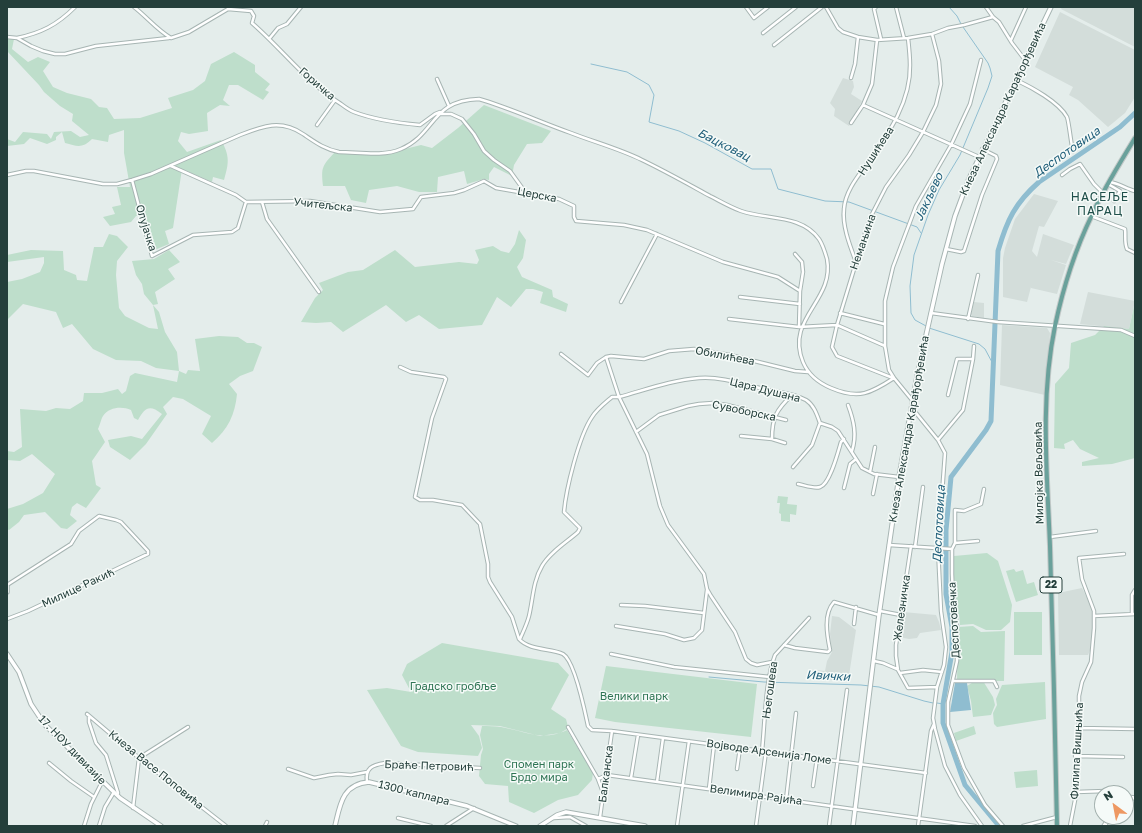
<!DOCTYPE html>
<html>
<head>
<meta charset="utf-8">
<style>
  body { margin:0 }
  #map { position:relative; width:1142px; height:833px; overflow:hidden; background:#e4edeb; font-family:"Golos Text",sans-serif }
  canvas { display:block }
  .frame { position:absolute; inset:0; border:8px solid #243f3b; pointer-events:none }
  .north { position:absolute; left:1094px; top:785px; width:40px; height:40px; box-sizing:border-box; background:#f5faf8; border:1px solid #a1afac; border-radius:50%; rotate:328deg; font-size:11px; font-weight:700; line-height:16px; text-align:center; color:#243f3b }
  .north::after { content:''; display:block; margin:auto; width:14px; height:18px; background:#ee9862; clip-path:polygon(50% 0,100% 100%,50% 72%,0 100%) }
</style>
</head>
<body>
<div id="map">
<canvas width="1142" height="833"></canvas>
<div class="frame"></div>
<div class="north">N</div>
</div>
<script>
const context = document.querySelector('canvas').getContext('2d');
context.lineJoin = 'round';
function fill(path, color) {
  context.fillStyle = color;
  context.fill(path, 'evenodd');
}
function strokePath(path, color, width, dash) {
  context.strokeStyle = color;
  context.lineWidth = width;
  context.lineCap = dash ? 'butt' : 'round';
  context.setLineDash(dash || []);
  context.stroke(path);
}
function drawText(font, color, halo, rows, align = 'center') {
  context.font = font + ' "Golos Text",sans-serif';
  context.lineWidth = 3;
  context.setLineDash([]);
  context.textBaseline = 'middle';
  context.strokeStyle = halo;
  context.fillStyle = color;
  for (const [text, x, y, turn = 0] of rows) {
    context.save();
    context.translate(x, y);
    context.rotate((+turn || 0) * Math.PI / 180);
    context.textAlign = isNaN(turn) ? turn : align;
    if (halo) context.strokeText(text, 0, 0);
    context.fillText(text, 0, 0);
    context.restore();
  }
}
const built = new Path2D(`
  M1062 7H1135V47L1061 9Z
  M1060 12 1135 50V97L1125 113 1108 127 1078 100 1069 95 1073 87 1035 67Z
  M843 78 853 81 854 87 851 94 862 101 849 126 834 116 835 109 830 103Z
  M1034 194 1058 201 1044 227 1039 226 1032 251 1037 257 1043 234 1074 245 1066 264 1051 260 1066 265 1057 294 1031 288V287L1027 302 1003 297V258L1005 248 1015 219Z
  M1088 292 1135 301 1129 329 1080 324Z
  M974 302 984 303V318L972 316 971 314Z
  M1002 325 1047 328 1050 333 1045 395 1000 385Z
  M1082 588 1093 609V644L1088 655H1059L1058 593Z
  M903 612 936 615 939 622 941 630 920 633 917 638 909 639 899 637Z
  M832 616 839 617 856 630 848 682 812 677 813 670 825 671 827 661 832 652 830 634Z`);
const green = new Path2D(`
  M7 37 14 39 12 49 28 62 38 57 50 62 43 71 53 87 67 93 91 99 99 107 107 108 114 119 140 118 172 108 168 98 193 90 205 81 211 64 234 52 255 65V72L270 84 265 90 269 92 263 100 238 85H229L223 100 230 106 220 105 207 113 208 131 189 134 181 132 178 141 187 152 221 140C230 156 229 163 224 180L213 177 212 182 182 169 173 228 165 231 169 244 152 251 143 214 136 216 131 222 110 226 103 217 115 214 112 207 121 205 117 187H130L124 153V130L109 135 108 142 92 139C82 149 77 146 65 143L62 132 56 137V140L47 144 30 138 24 144 7 146V139L15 142 23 132 47 134 51 139 54 132 71 131 80 137 89 135 72 121 73 114 60 106 44 92 39 85 7 51Z
  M484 105 551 131 542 143 527 144 514 165 512 176 494 167 489 174V180L484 179 467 184 464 171 438 177 437 192H419L397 186 369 190 366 203 351 200 345 186H323C321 167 322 166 335 152L389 153 421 145 432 148 458 128Z
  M519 230 526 240 523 258 517 267 522 277 552 290 553 297 568 304 566 312 540 303 543 292 533 289H526L511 307 497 297 482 325 439 329 419 315 406 322 386 305 343 332 331 322 316 323 301 322 315 298 323 290 319 283 348 272 363 270 395 250 415 267 459 262 477 264 479 260 475 250 493 246 501 251 509 253 515 244Z
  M109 234 117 236 128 247 117 261 116 275 119 308 125 316 149 328 158 329 153 305 144 294 142 284 136 275 132 261 154 259 169 250 180 262 168 269 175 279 155 292 158 304 153 305 159 312 165 332 177 352 179 371 186 374 188 370 200 371 195 339 219 336 238 337 247 343H254L262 347 253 371 240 376 229 384 237 394C235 415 228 429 212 443L202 434 211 416 183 399 173 397 163 407 167 414 146 444 130 460 110 447 108 440 131 436 142 439 162 414C149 404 145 408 138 420L134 418 131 410C122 406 109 407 103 416 101 419 100 425 98 429L105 442 92 461 96 485 101 488 86 508 77 503 72 507 70 515 77 521 67 529 61 528 45 512 24 515 19 522 9 530 7 529V509L23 504 43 493 55 474 32 454 20 461 7 460V451L14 452 22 447 20 409 46 411 56 408 70 409 83 401 84 393H102L118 389 122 394 126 391 130 376 135 373 177 382 179 371 156 368 141 361 116 360 93 349 72 324 63 328 56 312 23 304 7 320V282L22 279 40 272 44 263V257L7 262V255L31 250 63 251 64 270 76 275 77 280 87 281 94 247H103Z
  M1135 302V458L1112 464 1082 466V462L1099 458 1080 449 1073 440 1064 444 1065 449 1054 448 1055 384 1069 368 1071 343 1095 335 1104 326 1129 329Z
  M778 496 788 497 787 504 797 505 796 515 790 514V522L781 521V514L779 513 780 503H777Z
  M987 553 998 561 1012 605 1010 622 1001 630H986L973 624 960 625 959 614 957 613 953 565 954 556Z
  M1014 569 1016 572 1023 570 1027 584 1034 582 1038 595 1016 602 1006 571Z
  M1014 612H1042V655H1014Z
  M973 626 981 632 1005 631 1004 681H957L958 627Z
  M442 643 558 663 569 675 551 709 566 719 568 727 567 729 560 733 540 736 500 726 471 725 479 736 482 748 478 756 418 752 401 746 367 690 387 688 411 692 402 675 407 664Z
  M606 666 757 684 751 737 615 722 595 718Z
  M975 681H983L993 697 995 705 991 715 973 717 971 701 967 686Z
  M1045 682 1046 719 997 727 994 724 993 713 997 705 996 699 1002 685Z
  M482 726C488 726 495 726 501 727 525 731 542 742 567 730L593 773 592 780 578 795 558 800 534 813 509 802 508 786 485 784 479 776 481 755 483 749 480 735Z
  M974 726 976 734 956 741 954 733Z
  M1037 770 1038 786 1016 788 1014 772Z`);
const water = new Path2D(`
  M955 683H967L971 710 950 712Z`);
const stream = new Path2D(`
  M949 7 957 16 961 24
  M591 64 627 72 649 85 654 95 649 122 679 131 705 143 752 169H771L778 189 825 201 849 202 917 227 921 233
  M926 326 915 320 911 313 910 286 914 255 928 215 939 190 960 155 988 88 992 76 990 68 988 63 963 27
  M929 328 979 344 985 349 993 364
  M709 677 764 682 861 685 879 687 924 701 933 703
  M937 703 943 704`);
const river = new Path2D(`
  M999 826 965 785 943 723V704L952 652V627L946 594V530L951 477 986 430 991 421 998 251C1007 220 1015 203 1039 182L1120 127 1135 113`);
const minor = new Path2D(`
  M134 7C147 17 157 30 171 38L189 32 228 9 251 11 254 16 252 23C282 49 307 83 341 104 345 107 349 110 354 112 375 120 398 123 420 125L435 114 440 112
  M746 7 754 18 768 7
  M826 7 838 28 843 32 858 37 877 40 908 38 932 34 948 28 964 25 993 17 999 22 1012 43 1025 60
  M876 7 874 9 881 39
  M896 7 904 38
  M986 7 993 17
  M763 33 796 7
  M7 37 17 38 31 46 43 51 55 54H65L96 46 169 38
  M17 38C41 33 57 25 75 7
  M269 39 278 28 287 24 301 7
  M1011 40 1026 7
  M774 45 822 7
  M851 78 855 64 858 37
  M437 79 449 106
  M1016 80C1031 87 1059 102 1067 117 1069 122 1071 144 1073 151
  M863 105 979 157
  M439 114H451L462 119 474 134 484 151 494 160 510 171 523 189 524 192
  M851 123 863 105 872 84 877 40
  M317 125 335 100
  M171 166 236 195 246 202 310 201 380 212 413 209 421 197 454 193 464 190 484 181 496 188 559 199 574 206V217L576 221 624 225 647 230 723 262 778 277 800 291
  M7 175 26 171H34L103 184H117L132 180 151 174 240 135C263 126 281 119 303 134 315 142 324 149 339 152 358 152 383 157 401 149 436 134 431 100 479 99 510 108 540 122 571 133 594 142 620 149 642 160 665 171 688 184 710 196 720 201 730 207 741 211 767 220 801 214 819 239 823 245 825 252 827 259 835 301 785 318 803 362 808 374 819 383 831 388 859 400 871 393 894 378
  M1062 175 1070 169 1080 164 1094 184 1103 193
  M132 180 152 256 193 235 232 232 238 228 246 202
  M1109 182C1119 183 1126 189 1135 191
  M1108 184 1120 191 1114 201
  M262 202 267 219 319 292
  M1091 216 1125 229C1126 236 1124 242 1127 249L1135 253
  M946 249 961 252 964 251 982 195 997 159 996 156 982 149
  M795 254 802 262 803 272 800 291 799 327 837 325 885 346
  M856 262C850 246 842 226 844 209 845 191 859 175 869 161 889 133 911 101 910 65 910 56 909 47 908 38
  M740 297 800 304
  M621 302 657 234
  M840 313 884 324
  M931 313 998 322 1121 330 1135 336
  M729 319 799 327
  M968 319 978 275
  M561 354 588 375 597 363 606 357 611 356 644 359 669 351 694 349 730 355 795 371 808 372
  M606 357 619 397 647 454 660 506 668 525 704 574 707 589 711 596 735 632 746 659 751 663 757 665 772 662
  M400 367 411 372 444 377 446 379 432 418 415 497 420 500H433L462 505 480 524 488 564V577L490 582 512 617 519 639C530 651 551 648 563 654 575 661 585 712 588 726L592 730 612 731 926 773
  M893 378 837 356 832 347 837 325 869 220 886 187 909 155 923 132 936 105 941 84 939 61 932 34
  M948 395 957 359H973L974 346
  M912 400 894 378 889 370 885 346V301L893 267 916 206 951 145 970 104 981 60
  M848 405C854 421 857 435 852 451
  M912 408 938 440 945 453 938 548 941 611 946 647 944 665 937 687 933 718 935 729 945 766 960 795 982 826
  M636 432 659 415 688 406 699 404 713 403 727 405 786 420
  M741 436 772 439 785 443
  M772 439C772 418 776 410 792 395
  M938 440 963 410 973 359
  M793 467 812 445 820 423
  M870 472 875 447
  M798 484C804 485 814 489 820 487 830 484 838 452 841 442L844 439
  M844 488 850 464 856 459
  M984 489 981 504 964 511 955 510V543L952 549V574L953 596 957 626V661L948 702V725L964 768 985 805 1003 826
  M873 494 877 474
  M1050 537 1096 531
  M955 543 978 541
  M889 545 952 549
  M911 546 896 645V656L898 670 908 688 937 687
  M915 547 923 487
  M7 585 71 544 79 531 99 516 116 520 121 522 148 551V554L28 611 7 619
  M621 605 645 606 704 613
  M880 611 901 615
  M1132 614V595L1135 590
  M1094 616 1135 614
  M854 624 856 607
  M616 626 665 634 684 640 694 638 702 630 707 590
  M520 639C523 632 527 624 529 616 533 599 533 581 542 566 550 552 567 542 578 532L580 528 564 512C566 489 579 436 592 417 597 409 605 403 612 397H619C645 390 672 380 699 378 721 376 746 385 768 390 780 392 795 394 806 400 814 405 817 415 820 423L832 427 838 431 862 468 874 474 899 477
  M784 645 795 648 828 652 830 650C827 635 823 614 834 602L879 615
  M611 654 674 667 770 677
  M874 661 883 663 897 669
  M900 673 923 670 942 672
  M953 681H994L997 687
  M87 714 139 758 226 826
  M89 717V722L96 743 106 755 118 793 117 795
  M568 727 598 779 604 795
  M1079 728 1135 729
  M762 751C765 723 765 681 775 655L809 618
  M1075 756 1123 757
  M49 763 71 781 94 797
  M288 769 314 778 329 775 338 774 351 775 367 772
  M737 769 740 748
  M631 778 638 735
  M598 779 607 775 975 826
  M367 782C365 768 372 765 385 763L480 768
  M657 782 663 738
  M813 786 817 758
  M709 789 714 745
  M1076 792 1106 791 1118 793
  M786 800 796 713
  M133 808 139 758 188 727
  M600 817 612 731
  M398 818 431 826
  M554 818 570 817 586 826
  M84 826 91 804 102 782
  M99 826 105 807 114 792
  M265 826 267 822
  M446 826 474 808
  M677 826 689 741
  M756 826 766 751
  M829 826 847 690
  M918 826 931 731 934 724
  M1023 826 1057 817
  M1070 826 1076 795 1074 787V776L1079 728V696L1082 682 1091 662 1094 628V611L1082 579 1079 558 1124 554`);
const tertiary = new Path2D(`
  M7 586V592
  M7 654 19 672 31 704 45 725 120 798 161 826
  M1126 797 1135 798
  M335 826C340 805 342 784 369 782L467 806 516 826
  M540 826 557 815 566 812 645 826
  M853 826 879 615 899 477 918 371 942 264 955 216 968 181 1051 7
  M1104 826 1110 817`);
const primary = new Path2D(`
  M1057 826C1055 733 1053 639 1050 546 1047 473 1040 398 1055 326 1063 288 1075 250 1092 215 1104 188 1120 163 1135 138`);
const shields = [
  [1051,585,22]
];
const shieldNames = [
  ["22",1051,585]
];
const streetNames = [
  ["Горичка",317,84,41],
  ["Кнеза Александра Карађорђевића",1003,109,-65],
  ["Нушићева",876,151,-57],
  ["Церска",537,195,11],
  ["Учитељска",323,205,6],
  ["Олујачка",146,228,73],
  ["Немањина",863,242,-71],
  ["Обилићева",725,356,11],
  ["Цара Душана",765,390,14],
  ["Сувоборска",744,411,12],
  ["Кнеза Александра Карађорђевића",909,429,-80],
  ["Милојка Вељовића",1039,473,-91],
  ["Милице Ракић",78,588,-25],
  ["Железничка",902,608,-82],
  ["Деспотовачка",954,620,-93],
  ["Његошева",770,690,-82],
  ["17. НОУ дивизије",72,750,46],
  ["Филипа Вишњића",1077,751,-87],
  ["Војводе Арсенија Ломе",769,752,8],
  ["Браће Петровић",429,766,2],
  ["Кнеза Васе Поповића",156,770,39],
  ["Балканска",606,774,-83],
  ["1300 каплара",414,793,14],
  ["Велимира Рајића",756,795,8]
];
const parkNames = [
  ["Градско гробље",453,687],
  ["Велики парк",634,697],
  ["Спомен парк",539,765],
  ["Брдо мира",539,778]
];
const waterNames = [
  ["Бацковац",724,145,27],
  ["Деспотовица",1067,152,-35],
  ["Јакљево",929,197,-65],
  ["Деспотовица",939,524,-87],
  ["Ивички",828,676,3]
];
const neighbourhoodNames = [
  ["НАСЕЉЕ",1100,197],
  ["ПАРАЦ",1100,211]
];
fill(built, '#d3ddda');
fill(green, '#bedecb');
fill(water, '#8fbdd0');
strokePath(stream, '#8fbdd0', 1);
strokePath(river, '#8fbdd0', 5);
strokePath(minor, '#a7b5b3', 4.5);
strokePath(tertiary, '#a7b5b3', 5.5);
strokePath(primary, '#c2c9c8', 6);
strokePath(minor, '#fff', 2.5);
strokePath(tertiary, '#fff', 3.5);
strokePath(primary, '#6aa19b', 4);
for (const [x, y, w] of shields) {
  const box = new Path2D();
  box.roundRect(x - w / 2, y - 8, w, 16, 3);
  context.fillStyle = '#f5faf8';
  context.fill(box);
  strokePath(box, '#243f3b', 1);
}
drawText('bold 10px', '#243f3b', null, shieldNames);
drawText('11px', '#243f3b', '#f5faf8', streetNames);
drawText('11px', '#2f7554', '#f5faf8', parkNames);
drawText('italic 12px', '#1f5e79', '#f5faf8', waterNames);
context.letterSpacing = '1px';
drawText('12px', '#20504b', '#f5faf8', neighbourhoodNames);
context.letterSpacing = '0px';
</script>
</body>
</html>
